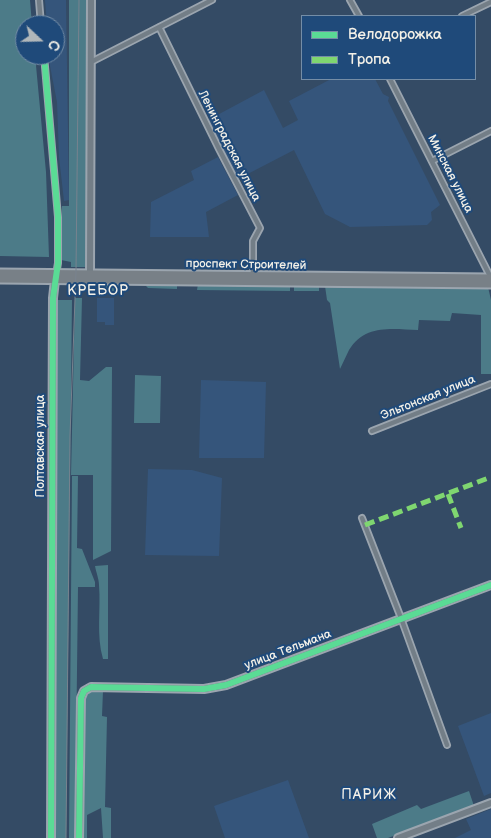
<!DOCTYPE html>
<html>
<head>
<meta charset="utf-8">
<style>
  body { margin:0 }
  #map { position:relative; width:491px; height:838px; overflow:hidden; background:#344b65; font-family:"Balsamiq Sans",sans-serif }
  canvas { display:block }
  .legend { position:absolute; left:301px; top:15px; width:175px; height:65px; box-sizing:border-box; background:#1f4a7a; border:1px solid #748da6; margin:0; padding:6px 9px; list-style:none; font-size:15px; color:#f4f1e8 }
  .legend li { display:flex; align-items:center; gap:10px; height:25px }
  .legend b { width:25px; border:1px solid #748da6 }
  .north { position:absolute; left:15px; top:15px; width:50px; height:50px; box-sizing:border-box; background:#1f4a7a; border:1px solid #748da6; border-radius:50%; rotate:111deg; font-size:14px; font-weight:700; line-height:20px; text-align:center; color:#f4f1e8 }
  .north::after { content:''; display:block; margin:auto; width:18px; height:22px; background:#b1b7ba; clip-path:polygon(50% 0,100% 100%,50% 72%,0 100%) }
</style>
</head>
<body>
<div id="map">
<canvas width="491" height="838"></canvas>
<ul class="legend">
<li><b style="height:6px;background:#5adb95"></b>Велодорожка</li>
<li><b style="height:6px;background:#7fd670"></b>Тропа</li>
</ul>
<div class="north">С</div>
</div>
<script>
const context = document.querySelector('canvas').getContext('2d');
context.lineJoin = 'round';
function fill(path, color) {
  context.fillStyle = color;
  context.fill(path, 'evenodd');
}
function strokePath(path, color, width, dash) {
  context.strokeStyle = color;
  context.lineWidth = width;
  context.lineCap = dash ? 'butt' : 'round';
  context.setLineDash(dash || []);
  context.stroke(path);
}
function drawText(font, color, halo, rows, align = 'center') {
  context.font = font + ' "Balsamiq Sans",sans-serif';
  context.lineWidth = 4;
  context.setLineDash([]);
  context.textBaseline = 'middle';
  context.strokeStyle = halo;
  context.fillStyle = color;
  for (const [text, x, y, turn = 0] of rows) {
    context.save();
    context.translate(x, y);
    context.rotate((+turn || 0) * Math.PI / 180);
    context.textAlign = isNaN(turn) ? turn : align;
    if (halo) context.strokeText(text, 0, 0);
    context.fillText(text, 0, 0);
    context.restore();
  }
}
const built = new Path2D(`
  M45 0H66L69 200 64 201 59 157 57 102 50 66 49 55H55V25H47Z
  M331 79H375L383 94 389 97 388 101 440 205 431 212 432 220 427 225 350 227 325 214 294 150 238 179 208 120 264 90 283 128 298 120 289 101Z
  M218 157 238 195 206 212 209 237H150L151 202 194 180 191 171Z
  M97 298H114V325H105V322H97Z
  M201 380 266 382 264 458H199Z
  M148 469 192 470 222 478 219 556 145 555Z
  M491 713V793L484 796 458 726Z
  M288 780 309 838H225L214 806Z
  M491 809V838H455L471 830 466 819Z`);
const green = new Path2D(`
  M0 0H30L32 25H25V55H35L46 172 49 257 0 256Z
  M69 0H89L86 267H71V262L61 260 62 206H69Z
  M106 283H126L128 288 127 292 124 289 119 291H106Z
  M144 284H177V289L148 288Z
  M198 284 290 285V291L197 290Z
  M294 285H319V291H294Z
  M325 286 488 287 491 300V374H481V315L452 313 450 321 419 320 418 330C392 329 365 324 349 350 346 356 343 363 340 369L330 303 327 300Z
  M75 298H82L80 380 89 381 106 367H112L111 551 93 560V475H71Z
  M55 300H72L66 838H53Z
  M135 375 161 376 160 423H134Z
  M72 476H78L77 548 82 549 95 582V587H78L75 838H69Z
  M108 565V659H103C96 635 101 610 99 585 99 579 96 572 95 566Z
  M103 691 102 716 107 717 105 807 111 808V838H103L101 808 87 815V838H83L85 698 90 692Z
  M469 791 474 806 388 838H377L372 824 417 805 421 809Z`);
const street = new Path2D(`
  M39 0 41 25
  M350 0 359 16
  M462 16 491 2
  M159 27 219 149 260 228 253 241V276
  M44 55 58 217V263L56 275
  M91 62 212 0
  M390 79 491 278
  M432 161 491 131
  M372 431 491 384
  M362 518 401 618 447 745`);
const secondary = new Path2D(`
  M90 274 91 0
  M51 838 53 298 55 280
  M79 838 81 698 84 691 91 687 204 689 226 685 491 585
  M398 838 491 803`);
const primary = new Path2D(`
  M0 273 491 278
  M0 279 491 284`);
const rail = new Path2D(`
  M66 838 70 436 76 271 79 0`);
const quiet = new Path2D(`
  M448 494 461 528
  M365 525 491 477`);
const cycleway = new Path2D(`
  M44 55 58 217V263L53 298 51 838
  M79 838 81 698 84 691 91 687 204 689 226 685 491 585`);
const streetNames = [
  ["Ленинградская улица",229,146,63],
  ["Минская улица",450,174,63],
  ["проспект Строителей",246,265,1],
  ["Эльтонская улица",428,398,-22],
  ["Полтавская улица",41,446,-90],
  ["улица Тельмана",288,650,-21]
];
const neighbourhoodNames = [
  ["КРЕБОР",98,291],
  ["ПАРИЖ",369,795]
];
fill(built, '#35557b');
fill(green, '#4c7b88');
strokePath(street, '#9ba5af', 8);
strokePath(secondary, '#9ba5af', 10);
strokePath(primary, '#9ba5af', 11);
strokePath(street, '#737e87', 4.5);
strokePath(secondary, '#737e87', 6);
strokePath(primary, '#788087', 7);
strokePath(rail, '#78838f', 1);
strokePath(quiet, '#7fd670', 5, [10, 5]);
strokePath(cycleway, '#5adb95', 6);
drawText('12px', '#f4f1e8', '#1f4a7a', streetNames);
context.letterSpacing = '1px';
drawText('14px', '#f4f1e8', '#1f4a7a', neighbourhoodNames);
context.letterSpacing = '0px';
</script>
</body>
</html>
